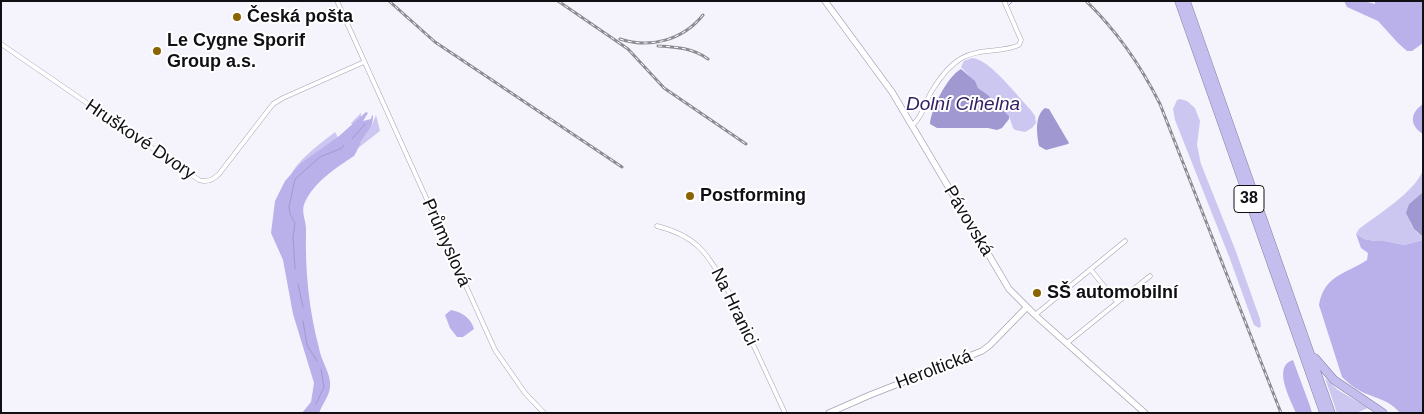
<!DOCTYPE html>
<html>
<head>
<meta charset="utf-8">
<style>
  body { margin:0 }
  #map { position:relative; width:1424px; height:414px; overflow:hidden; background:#f5f4fd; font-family:Arial,sans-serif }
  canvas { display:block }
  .frame { position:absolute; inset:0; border:2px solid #100f14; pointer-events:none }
</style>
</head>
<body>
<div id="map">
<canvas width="1424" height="414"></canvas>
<div class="frame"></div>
</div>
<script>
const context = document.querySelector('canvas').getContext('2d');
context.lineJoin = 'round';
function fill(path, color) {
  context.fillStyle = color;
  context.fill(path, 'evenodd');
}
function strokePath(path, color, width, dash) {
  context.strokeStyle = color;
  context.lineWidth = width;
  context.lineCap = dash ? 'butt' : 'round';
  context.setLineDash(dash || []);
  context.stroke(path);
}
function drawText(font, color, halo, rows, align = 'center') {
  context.font = font + ' Arial,sans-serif';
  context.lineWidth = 4;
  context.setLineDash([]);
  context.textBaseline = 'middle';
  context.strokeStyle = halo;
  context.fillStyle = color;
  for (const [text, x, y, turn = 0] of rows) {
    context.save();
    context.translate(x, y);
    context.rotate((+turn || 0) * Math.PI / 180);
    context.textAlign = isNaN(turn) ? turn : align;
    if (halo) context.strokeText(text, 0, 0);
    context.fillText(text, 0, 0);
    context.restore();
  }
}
const green = new Path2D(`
  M972 58C990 59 1017 96 1030 109L1035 116 1036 123 1032 128 1025 132 1015 130 1013 128 1009 116 988 95 978 88 974 81 961 67 964 61Z
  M1180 99 1187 101 1195 108 1200 121 1197 145 1201 164 1235 249 1260 319 1261 326 1259 328 1254 325 1252 320 1230 259 1175 120 1173 109 1177 100Z
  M361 113V122L372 125 376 115 380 131 353 152 290 177C295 162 322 142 335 132L342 145 355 148 362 141 351 123Z
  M1423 170V192L1409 204C1408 219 1410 228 1423 237V240L1404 245 1384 241H1375L1364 239 1356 234 1359 229C1377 215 1415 192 1423 170Z
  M1325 378 1338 390 1368 408 1356 413H1337Z`);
const forest = new Path2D(`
  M1344 1H1364L1375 4V1H1423V43L1412 51H1407L1398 43 1378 21 1347 7Z
  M1423 104V134C1409 125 1410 113 1423 104Z
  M366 112 368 113 363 121 371 119 372 115 373 116C373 129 367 130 362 140 359 145 358 150 354 156 336 168 315 181 305 202 300 212 307 221 306 232 305 271 309 310 319 348 321 361 332 375 330 388 329 396 322 405 319 413H302L311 402 314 383 293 314 283 260 271 233 275 201 285 181 301 163 338 137Z
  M1356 234 1364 239 1375 241H1384L1404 245 1423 240V413H1400C1388 399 1377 399 1362 392 1354 388 1348 383 1342 377L1319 305C1324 275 1346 274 1367 260L1368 253 1361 248Z
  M451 310C462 312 471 318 474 329L463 337H457L450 328 445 315Z
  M1293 360 1310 406 1312 413H1296C1290 399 1272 366 1293 360Z`);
const water = new Path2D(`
  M961 69 975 81 978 88 988 95 1009 116V119L1002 128 997 130 988 128H937L930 124C931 109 947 77 961 69Z
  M1045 108 1049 109 1069 143 1068 144 1046 150 1039 146C1037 134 1034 116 1045 108Z
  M1423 192V237L1414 229 1406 213 1409 204Z`);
const stream = new Path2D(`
  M1009 5 1013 1
  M352 139 365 124
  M295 269 293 237 295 223 290 214 289 207 295 179 320 157 342 148 344 145
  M298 284 303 307
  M303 321 307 345 317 361
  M316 404 324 387 321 369`);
const street = new Path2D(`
  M337 1 495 350 525 393 544 413
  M1 44 199 180C207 183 213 180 219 174L273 104 283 98 364 62
  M912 126C925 113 924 103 933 89 940 78 951 64 962 58 980 48 1002 53 1019 45L1021 40 1004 1
  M657 226C696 236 705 251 725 284L785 413
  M1091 270 1117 302
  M1035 315 1125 241
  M1067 343 1150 276`);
const secondary = new Path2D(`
  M825 1 892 92 1009 289 1035 315 1145 413
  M829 413 870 395 982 351 990 345 1027 307`);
const highway = new Path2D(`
  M1179 1 1324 413
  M1186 1 1331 413
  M1315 358 1334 380 1383 413`);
const rail = new Path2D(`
  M389 1 435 42 622 167
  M558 1 628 49 664 88 746 144
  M1086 1C1117 31 1141 66 1160 104L1281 413
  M620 39C650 49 683 40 703 15
  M658 46C677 47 693 48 708 59`);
const markers = [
  [237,17,5,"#8a6302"],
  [157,51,5,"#8a6302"],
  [690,196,5,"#8a6302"],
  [1037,293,5,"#8a6302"]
];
const shields = [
  [1249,199,30]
];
const shieldNames = [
  ["38",1249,199]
];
const poiNames = [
  ["Česká pošta",247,17],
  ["Le Cygne Sporif",167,41],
  ["Group a.s.",167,62],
  ["Postforming",700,196],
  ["SŠ automobilní",1047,293]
];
const streetNames = [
  ["Hruškové Dvory",140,140,34],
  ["Pávovská",968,221,59],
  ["Průmyslová",446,243,66],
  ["Na Hranici",734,307,64],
  ["Heroltická",934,370,-21]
];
const waterNames = [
  ["Dolní Cihelna",963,105]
];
fill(green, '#ccc7f1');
fill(forest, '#bab1eb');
fill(water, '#a098d0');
strokePath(stream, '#a098d0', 1);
strokePath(street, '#a5a3b2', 5);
strokePath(secondary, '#a5a3b2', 7);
strokePath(highway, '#8581a2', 9);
strokePath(street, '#fff', 4);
strokePath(secondary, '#fff', 5.5);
strokePath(highway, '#c4beee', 8);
strokePath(rail, '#8c8b92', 3);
strokePath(rail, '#fff', 1, [4]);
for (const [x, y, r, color] of markers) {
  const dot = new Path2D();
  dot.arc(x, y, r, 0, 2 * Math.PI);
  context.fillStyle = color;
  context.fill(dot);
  strokePath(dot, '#fff', 2);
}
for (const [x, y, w] of shields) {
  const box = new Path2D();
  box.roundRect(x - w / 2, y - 13.5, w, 27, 4);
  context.fillStyle = '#fff';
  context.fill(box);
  strokePath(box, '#100f14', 1);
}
drawText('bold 16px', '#100f14', null, shieldNames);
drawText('bold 18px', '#100f14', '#fff', poiNames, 'left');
drawText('18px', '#100f14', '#fff', streetNames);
drawText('italic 19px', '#332164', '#fff', waterNames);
</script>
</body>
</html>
